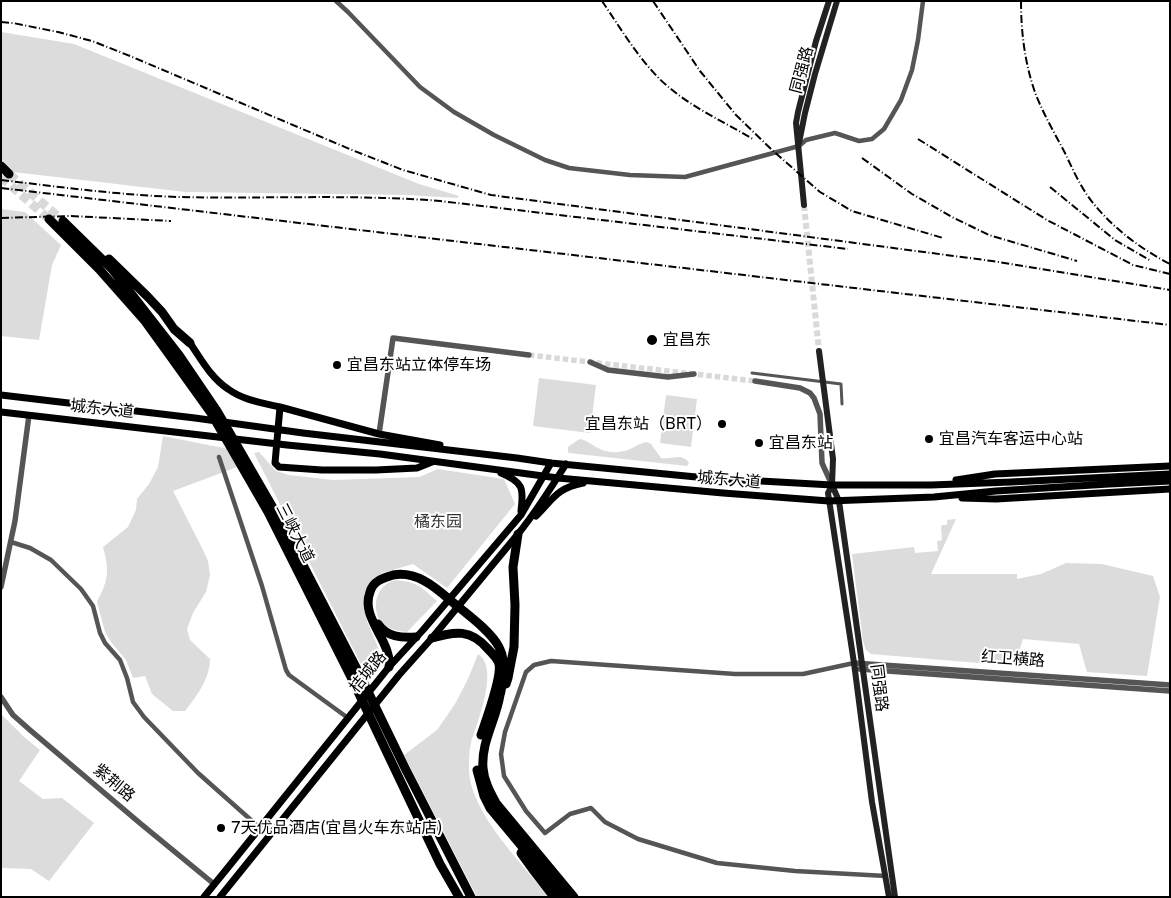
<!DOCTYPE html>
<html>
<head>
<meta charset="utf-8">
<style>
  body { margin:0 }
  #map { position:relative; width:1171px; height:898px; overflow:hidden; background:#fff; font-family:"Public Sans",sans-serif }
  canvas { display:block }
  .frame { position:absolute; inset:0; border:2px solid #000; pointer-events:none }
</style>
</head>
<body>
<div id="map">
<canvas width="1171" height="898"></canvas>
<div class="frame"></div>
</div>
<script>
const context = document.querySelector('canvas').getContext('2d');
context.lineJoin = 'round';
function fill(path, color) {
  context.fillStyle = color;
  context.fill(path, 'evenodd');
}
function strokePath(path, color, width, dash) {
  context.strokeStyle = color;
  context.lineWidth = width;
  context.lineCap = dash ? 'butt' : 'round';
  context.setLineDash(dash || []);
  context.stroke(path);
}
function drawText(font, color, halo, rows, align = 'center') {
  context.font = font + ' "Public Sans","Noto Sans SC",sans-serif';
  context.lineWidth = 4;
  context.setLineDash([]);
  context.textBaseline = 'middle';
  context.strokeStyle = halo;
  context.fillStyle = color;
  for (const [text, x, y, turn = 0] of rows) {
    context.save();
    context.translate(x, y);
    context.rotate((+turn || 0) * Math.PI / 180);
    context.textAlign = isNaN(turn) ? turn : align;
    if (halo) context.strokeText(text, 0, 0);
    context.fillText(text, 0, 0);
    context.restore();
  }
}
const green = new Path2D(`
  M1 32 74 44 419 184 459 196 457 198 408 195 185 192 13 172 1 159Z
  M1 209 25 212 61 245 52 265 39 340 1 336Z
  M539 378 596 385 590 433 533 426Z
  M666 395 697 399 691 447 660 443Z
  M163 436 228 449 237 467 173 491 203 550 208 561 210 575 206 592 193 613 187 629 190 640 210 659C210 678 197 696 185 711H173L152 694 145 676 133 678 126 660 111 642 105 632 97 602C108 580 110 572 103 547L128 527 136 510 137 499 149 484 158 467Z
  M581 439C588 441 593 446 600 449 608 453 619 453 628 450 635 447 640 443 647 442L651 444 661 458C672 460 682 452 689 463L687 466 569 453 568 452V447L578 440Z
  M259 452 276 471 289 475 333 480 419 477 438 469 504 479 515 504 447 588 413 564 382 573 368 586 364 595V607L367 621 384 662 369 680 254 453Z
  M956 519 931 574H1017V579L1041 574 1066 563 1102 564 1153 576 1160 597 1147 676 1087 672 1079 644 1023 639 1014 666 871 654 866 650 863 641 852 554 914 547 915 553 938 551 937 541 942 540 941 528 942 525H947V520Z
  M396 580C418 582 421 587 437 601L407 632C397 631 386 629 380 620 377 617 377 613 376 609 375 595 382 583 396 580Z
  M478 654C500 668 477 723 471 743 469 751 469 762 469 770 470 812 523 865 549 897H477L404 755 437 730 455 704 468 679Z
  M1 714 24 737 40 750 19 781 43 799 62 798 94 823 49 881 31 869 1 868Z`);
const tertiaryTunnel = new Path2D(`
  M529 355 755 381`);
const secondaryTunnel = new Path2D(`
  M804 205 819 351`);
const motorwayTunnel = new Path2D(`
  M9 174 63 221
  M1 177 49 219`);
const pedestrian = new Path2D(`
  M752 373 841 384 842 404`);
const minor = new Path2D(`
  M336 1 348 12 420 87 454 112 494 135 545 160 569 168 630 175 685 177 799 146 806 140 835 133 859 141 872 139 884 129 901 100 912 70 918 40 923 1
  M219 457 262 586 286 670 289 675 348 718
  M11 542 30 548 51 560 81 589 93 606 100 633 105 643 120 660 127 678 133 702 144 717 198 773 260 828
  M854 663 803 674H735L551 661 534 665 526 672 505 732 501 754 504 776 526 811 545 833 570 814 591 808 605 822 638 839 717 863 795 871 886 876`);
const tertiary = new Path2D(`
  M590 362 608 370 668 377 694 374
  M755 381 800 388 810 393 814 398 820 414 822 463 832 485
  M379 434 393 338 529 355
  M1 587 15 521 29 415
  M854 663 1170 685
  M859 669 1170 691
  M1 697 13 715 30 730 141 824 214 884`);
const secondary = new Path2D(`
  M799 143 805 113 815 74 837 1
  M804 205 796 123 798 112 816 41 829 1
  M819 351 833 459 832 485 828 493 854 663 872 802 889 897
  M832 485 839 501C858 633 876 765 895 897`);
const primary = new Path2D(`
  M190 343C201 359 211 378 228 389 243 400 262 403 280 407
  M1 395 195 418 303 433 517 458 551 463 707 478 832 485H931L1011 482 1170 474
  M1 412 287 445 380 454 558 478 723 493 829 501 934 497 996 491 1109 484 1170 481
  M432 462 417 468 376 470H322L279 467 275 463 280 407 379 434 440 445
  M501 473C523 482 524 488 521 511
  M956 480 995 474 1170 466
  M962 498 996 499 1170 489
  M536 516C553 499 557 488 583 483
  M204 897 230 865 389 667 423 630 521 515 551 463
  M220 897 399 675 432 638 518 534C536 512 551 488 566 464`);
const motorway = new Path2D(`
  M1 166 9 174
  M49 219 99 269 145 321 171 357 211 413 268 512 351 677 440 864 459 897
  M63 221 112 269 179 355 217 411 276 513 358 671 405 768 471 897
  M109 259 148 297 162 312 174 329 190 343
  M378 624C387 637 401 638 416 637
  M432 638C455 631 471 629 488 649 492 653 498 659 499 664 502 677 486 720 481 735
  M389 667C392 640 360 619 370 592 373 581 383 578 393 575 416 571 434 586 450 600 464 612 490 630 499 647 504 656 504 665 503 676 502 682 502 689 500 695 496 720 481 742 483 768 484 781 490 792 496 803L574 897
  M506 684 508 678 514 647 515 605 513 567 518 534
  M477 770 484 796 490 808 564 897
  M521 853 534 871 554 897`);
const rail = new Path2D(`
  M602 1C621 29 644 68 671 89 695 109 726 123 753 139
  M653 1 700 71 736 115 772 150 820 192 852 211 943 238
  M1021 1C1021 33 1025 65 1036 95 1044 115 1055 134 1065 153 1073 170 1081 188 1093 203 1114 229 1141 249 1170 264
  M1 22 13 23 58 32 92 41 130 56 352 150 403 170 491 195 992 261 1170 290
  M918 139 1047 220 1133 265 1170 274
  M862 158 912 194 952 217 989 235 1077 261
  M1 180C60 187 119 195 178 197 266 199 353 194 440 201L848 249
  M1050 187 1115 240 1151 261
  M1 188 1170 325
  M1 218 71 216 171 221`);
const markers = [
  [652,340,6,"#000"],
  [337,365,5,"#000"],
  [722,424,5,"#000"],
  [929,439,5,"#000"],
  [759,443,5,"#000"],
  [221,828,5,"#000"]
];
const streetNames = [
  ["同强路",802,70,-75],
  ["城东大道",102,409,6],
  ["城东大道",729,480,5],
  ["三峡大道",295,533,63],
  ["红卫横路",1013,659,4],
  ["桔城路",368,672,-51],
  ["同强路",879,688,83],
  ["紫荆路",114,783,40]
];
const poiNames = [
  ["宜昌东",663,340],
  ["宜昌东站立体停车场",347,365],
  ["宜昌东站（BRT）",712,424,"right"],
  ["宜昌汽车客运中心站",939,439],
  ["宜昌东站",769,443],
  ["7天优品酒店(宜昌火车东站店)",231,828]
];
const parkNames = [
  ["橘东园",438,522]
];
fill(green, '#dcdcdc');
strokePath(tertiaryTunnel, '#d9d9d9', 5.5, [5.5, 3]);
strokePath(secondaryTunnel, '#d9d9d9', 6, [6, 3]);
strokePath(motorwayTunnel, '#d9d9d9', 9, [9, 4.5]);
strokePath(pedestrian, '#555', 3);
strokePath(minor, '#555', 4.5);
strokePath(tertiary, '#555', 5.5);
strokePath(secondary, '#222', 6);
strokePath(primary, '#000', 7);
strokePath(motorway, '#000', 9);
strokePath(rail, '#000', 2, [8, 2.5, 1, 2.5]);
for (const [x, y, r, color] of markers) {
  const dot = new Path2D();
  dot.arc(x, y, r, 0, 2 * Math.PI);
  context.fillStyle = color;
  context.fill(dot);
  strokePath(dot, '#fff', 2);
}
drawText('16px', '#000', '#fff', streetNames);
drawText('16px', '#000', '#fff', poiNames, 'left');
drawText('16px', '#333', '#fff', parkNames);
</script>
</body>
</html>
